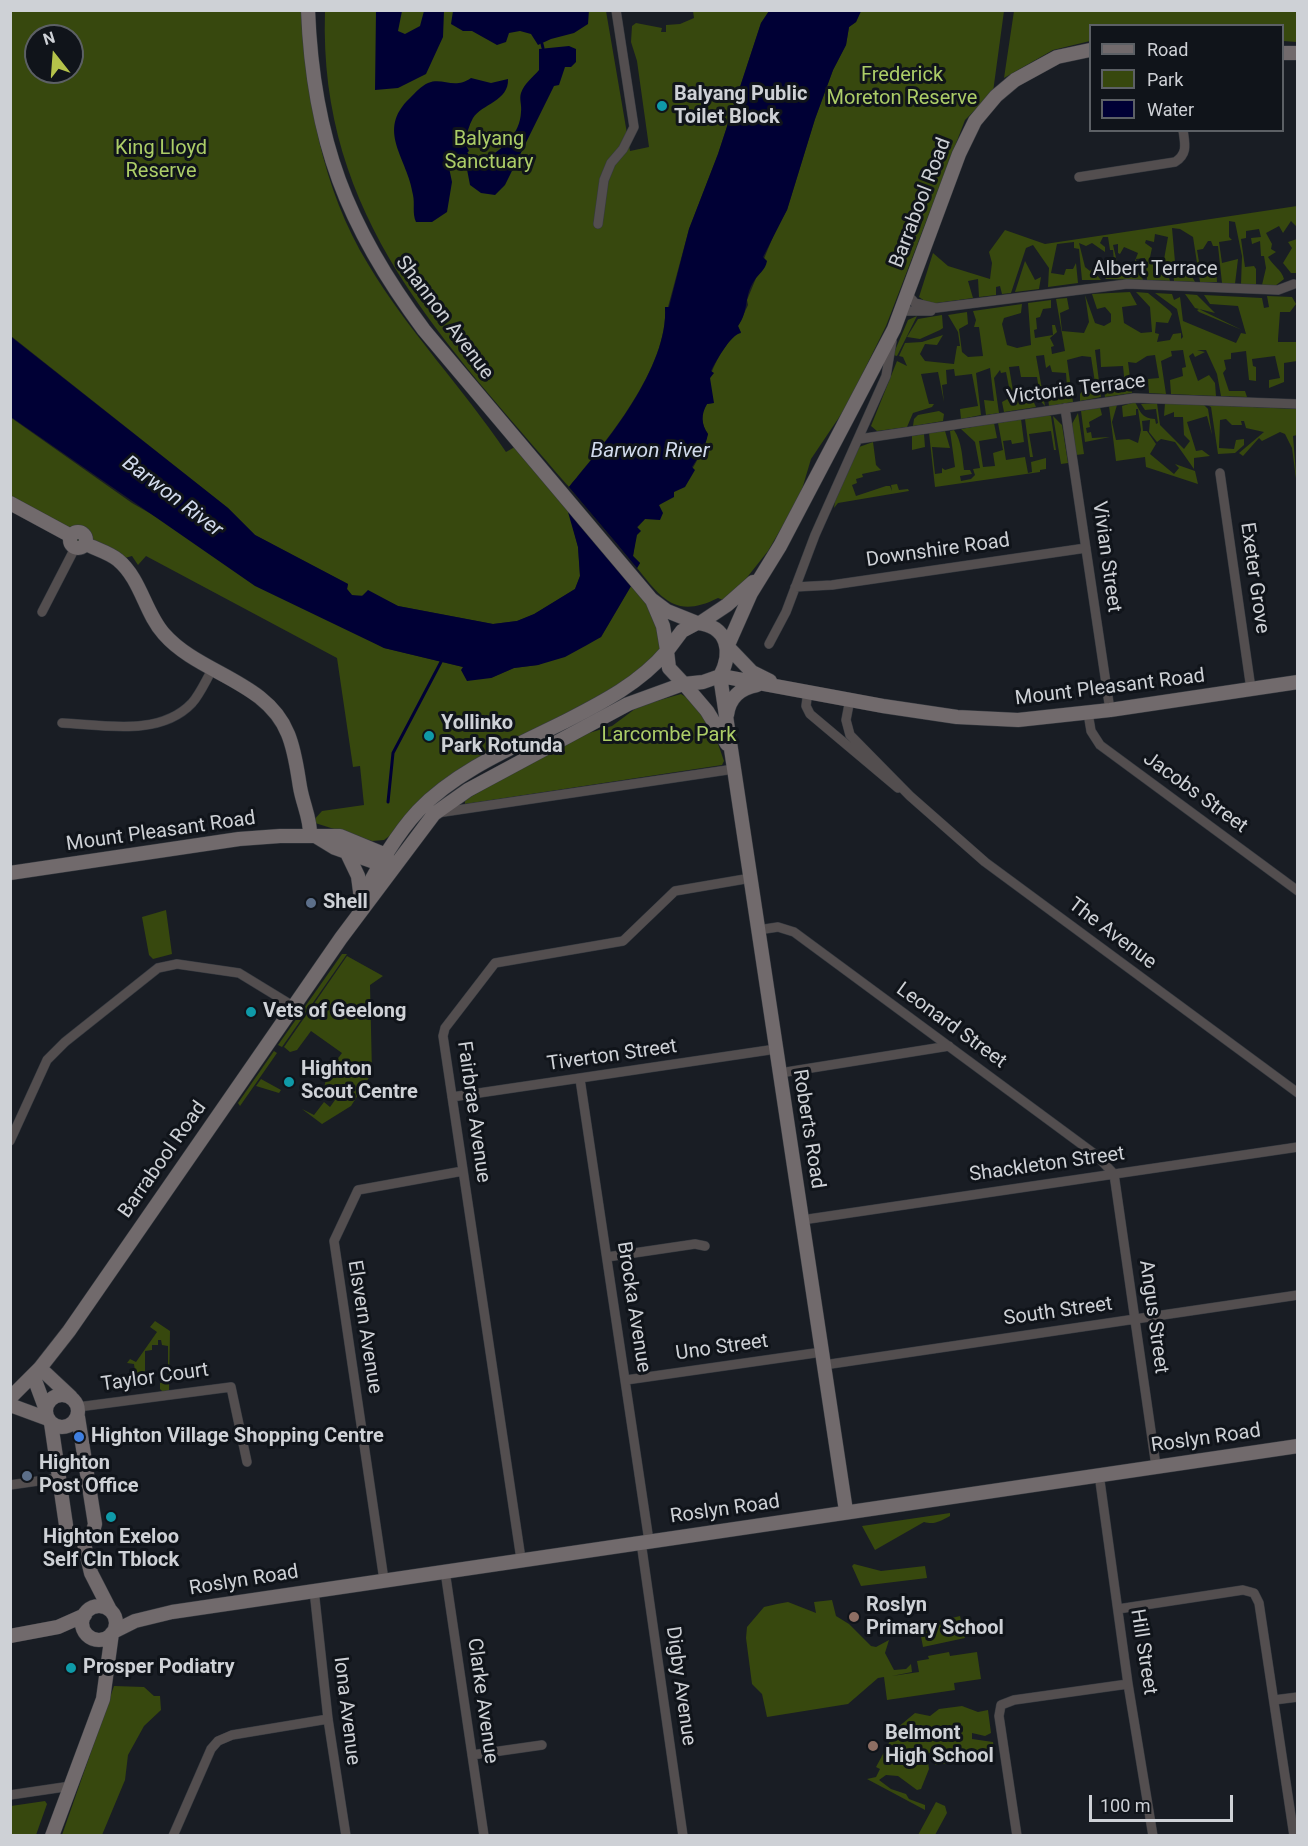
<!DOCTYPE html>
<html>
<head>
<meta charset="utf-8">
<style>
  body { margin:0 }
  #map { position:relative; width:1308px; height:1846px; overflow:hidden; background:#191d24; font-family:Roboto,sans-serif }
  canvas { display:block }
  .frame { position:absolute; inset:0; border:12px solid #ced1d6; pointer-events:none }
  .legend { position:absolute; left:1089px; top:24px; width:195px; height:108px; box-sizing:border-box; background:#10141a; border:2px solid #5c6065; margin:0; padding:8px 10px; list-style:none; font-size:18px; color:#ced1d6 }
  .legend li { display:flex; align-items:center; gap:12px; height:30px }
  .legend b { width:30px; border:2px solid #5c6065 }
  .north { position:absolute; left:24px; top:24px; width:60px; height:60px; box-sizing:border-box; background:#10141a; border:2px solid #5c6065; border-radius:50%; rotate:343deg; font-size:16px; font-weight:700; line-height:24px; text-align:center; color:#ced1d6 }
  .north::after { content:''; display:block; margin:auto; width:21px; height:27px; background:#b4c24a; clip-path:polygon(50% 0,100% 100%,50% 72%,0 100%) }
  .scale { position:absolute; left:1089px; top:1795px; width:144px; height:27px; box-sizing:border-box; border:3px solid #ced1d6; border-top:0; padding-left:8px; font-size:18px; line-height:21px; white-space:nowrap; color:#ced1d6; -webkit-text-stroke:4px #10141a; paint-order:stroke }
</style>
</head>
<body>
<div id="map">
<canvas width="1308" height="1846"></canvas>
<div class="frame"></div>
<ul class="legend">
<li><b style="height:8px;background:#716a6c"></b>Road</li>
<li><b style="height:16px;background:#37480e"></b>Park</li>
<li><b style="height:16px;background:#000035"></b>Water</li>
</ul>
<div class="north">N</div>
<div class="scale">100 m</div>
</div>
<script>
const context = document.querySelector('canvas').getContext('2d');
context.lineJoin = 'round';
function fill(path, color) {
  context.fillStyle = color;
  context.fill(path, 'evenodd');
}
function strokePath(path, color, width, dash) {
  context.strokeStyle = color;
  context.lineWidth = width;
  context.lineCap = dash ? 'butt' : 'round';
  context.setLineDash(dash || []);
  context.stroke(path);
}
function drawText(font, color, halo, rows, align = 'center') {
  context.font = font + ' Roboto,sans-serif';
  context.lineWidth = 6;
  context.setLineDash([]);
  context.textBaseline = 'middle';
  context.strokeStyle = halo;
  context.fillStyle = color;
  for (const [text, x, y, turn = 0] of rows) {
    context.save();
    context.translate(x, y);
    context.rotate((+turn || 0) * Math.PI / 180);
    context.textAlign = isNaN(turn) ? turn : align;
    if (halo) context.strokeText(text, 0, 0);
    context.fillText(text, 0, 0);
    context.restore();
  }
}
const green = new Path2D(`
  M10 11H303C306 97 322 189 368 264 408 331 463 388 506 452L520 444 569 512 578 547 580 576 575 589 535 614 517 621 493 624 398 606 375 595 352 596 347 589 348 584 255 535 228 508 11 336ZM36 36H72V72H36Z
  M325 11H606L630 151 649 147 637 61 631 42 632 26 636 23 662 28 661 32H666V25L680 24 694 18 693 11H769L761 23 718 154 689 229 668 307H665C669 367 605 443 569 487 444 341 318 218 325 11Z
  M861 11H1004L993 92 965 120 886 326 846 407 811 459 800 496 768 551 737 590 723 600 718 598C676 619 662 599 637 568L640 563 633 556 637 528 645 519H657L659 505C684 486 698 464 708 434 701 424 700 415 707 404L713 403C713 395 709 388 710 379 711 368 730 334 741 332L738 326 748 305 747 300 777 227 787 210 815 119 833 70 846 45 849 27 856 22Z
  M1014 11H1297V42L1283 41 1282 26H1090V41L1053 50 1004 78Z
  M1297 206V227L1291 221 1283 233 1279 226 1266 233 1272 244 1271 249 1276 252 1268 257C1273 266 1281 269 1284 279L1275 286 1262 285 1266 268 1264 256H1261L1260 241 1252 244 1251 238 1261 237 1259 229 1246 231V238L1241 239 1245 267 1254 266 1256 269V285L1241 284 1242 256 1235 222 1229 221V237L1232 240 1219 242 1222 263 1238 259 1235 284 1222 283 1218 246H1213L1211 241H1208L1203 249 1197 250 1200 268 1216 266 1217 282H1200L1193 237 1180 229 1172 228 1175 262H1168V267L1163 265 1168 237 1155 234 1154 242 1146 240 1145 243 1152 248 1149 262 1153 263V271L1168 274 1170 281 1147 280 1145 258 1136 259 1137 267 1133 266 1138 253 1124 247 1120 254 1118 253V244L1113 245 1117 262 1141 274 1143 280 1106 279 1099 270 1102 267 1105 270 1109 264 1110 274 1115 273 1113 250H1110L1108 237H1103L1100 243 1105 247V252L1092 243 1086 246 1079 243 1085 267 1090 271 1092 269 1101 280H1082L1079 249 1074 248V242L1057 244 1051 273 1064 275 1066 269H1073L1076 263 1078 283 1048 287 1049 268 1033 245 1026 248 1011 293 1002 294 1000 286 996 287V295L979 297 978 279 968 281 973 298 929 304 919 297 933 253 948 266 990 279 992 263 989 252 1005 230 1045 244Z
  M1297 239V269L1296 273H1291L1283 263 1292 248 1288 242Z
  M1025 261 1035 280 1041 277 1039 289 1015 292Z
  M1173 269 1189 271 1195 282 1174 281Z
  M1130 292 1137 305 1122 307 1124 323 1141 333 1152 332 1150 307 1136 292 1148 293 1170 311 1172 314 1168 323 1156 322 1155 333 1159 334 1157 342 1170 340 1173 334 1181 333V339L1183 337 1177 309 1155 293 1172 294 1174 300 1180 297 1183 321 1236 343 1241 333 1246 334 1238 306 1210 304 1204 295 1262 298 1264 308 1269 307 1267 296 1292 297 1296 304 1290 312H1280L1278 339V342H1297V361L1284 363V382L1269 388V380L1280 378 1275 356 1252 359 1253 366 1256 367V381L1249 380 1246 351 1231 353V359L1224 360 1226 369 1223 373 1229 391H1245L1247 397 1221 396 1217 374 1206 350H1197L1205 352 1195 357 1193 353 1189 356 1198 381 1209 375 1215 383 1216 396 1171 394 1170 380 1183 376 1182 368 1186 367 1183 350 1171 351 1172 356 1161 361 1166 394 1149 393 1148 379 1159 378 1155 355 1147 356 1136 363 1128 362 1132 393 1105 397 1104 390 1125 386 1123 366 1101 367 1100 349 1095 350 1101 397 1080 401V394L1085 388 1096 389 1091 357 1082 356 1067 360 1073 402 1049 406 1047 390 1067 387 1066 373 1052 372 1050 365 1046 368 1044 355 1036 356 1045 406 1034 394 1027 392 1039 390 1037 377H1021L1019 366 1009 367 1014 397 1031 396 1036 407 1004 412 1002 402 1011 397 1006 372 1001 373 1000 370 994 378 999 413 986 415 984 400 994 401 990 368 976 373 981 415 961 419 960 409 978 406 972 374 955 376 954 369 946 370 947 384 942 385 944 402 938 372 921 374 929 404H934L932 407 913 413 907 427 877 431 871 426 897 361 907 366 903 357 899 356 905 343 922 342 943 335 937 345 925 344 920 354 925 361 954 364 957 346H960L958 332 948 315 967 312 968 324 959 329 962 352 968 357 983 356 979 327H974L976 320 973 311 1022 304 1021 313 1004 318 1002 324 1007 345 1017 348 1031 345 1028 303 1051 300V308L1043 309 1040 317 1036 318 1037 329 1034 330 1035 338 1053 335 1052 325H1055L1057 332 1050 338 1054 346 1051 347 1052 354 1065 351 1056 299 1067 298 1069 309 1060 313 1062 331 1084 333 1089 322 1085 295 1095 323 1104 326 1111 322V314L1105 307 1097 309 1092 294Z
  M1185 294 1197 295 1215 313 1195 308Z
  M1199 309 1242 330 1199 312 1197 310Z
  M942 315 943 328 940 330 920 339 907 337 918 319Z
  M917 316 897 356 893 355 908 320Z
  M1135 402C1141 413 1142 418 1155 419L1156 424 1158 423 1156 409 1145 410 1141 404 1157 403 1160 425 1184 449 1190 441 1184 435 1183 417H1174V412L1164 416 1165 403 1204 405 1208 409 1212 435 1207 416 1187 422 1196 451 1202 450 1210 456 1194 458V469L1175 442 1161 439 1157 442 1149 432 1150 420 1142 421 1143 431H1147L1156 444 1150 454 1174 474 1179 468 1175 464 1195 471 1198 484 1146 467 1145 457 1116 461 1109 406 1117 405 1112 422 1116 440 1129 439 1138 443 1141 430 1138 409H1136V415L1123 417 1122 406Z
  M1207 405 1297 409V435L1293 436 1297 486 1292 448 1285 434 1280 432 1262 441 1259 438 1243 456 1239 453 1264 432 1246 428 1244 421H1241L1242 425H1232L1226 419 1220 420 1219 448 1234 449 1236 440 1244 439V445L1235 453 1218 454 1211 407Z
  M1100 407 1102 415 1089 422 1090 427 1086 428 1087 433 1091 432 1092 438 1110 437 1085 442 1081 411Z
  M939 411 944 414 943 421 913 426 914 419 918 415Z
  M1078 413 1084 454 1076 455 1072 424Z
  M1048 415 1051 416 1056 450H1054L1051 431 1029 434 1033 457H1030L1025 419Z
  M1053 416 1062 425 1068 463 1061 464Z
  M10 417 132 503 384 648 463 667 491 678 514 668 538 665 601 637 631 586 651 599 667 650 652 668 515 742 384 840 372 841 312 822 322 811 364 805 360 766 353 767 337 658 146 556 138 565 132 556 118 560 72 546 70 541 11 503Z
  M1021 419 1024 442 1012 444 1011 440 1003 441 1006 460 1025 457 1028 473 1032 472 1031 462 1046 458V469L1040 470V472L935 487 929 433 945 431 950 448 932 447 935 474 942 473V468L945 470 955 467 950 431 954 430C962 442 962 456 964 470H970L972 474 960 476 961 481 971 479 975 475 973 469 980 468 975 442 961 429 994 423 997 438 979 441 983 467 995 466 993 453 1003 450 998 423Z
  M924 434 925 447 912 450V436Z
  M873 442 876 465 881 470 862 474 863 477 856 479 857 483 852 485 856 496 886 486H890L892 491 891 485 897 484 899 490 908 489 909 491 838 503 834 508 835 501 859 447Z
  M681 694C705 708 716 736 724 761L722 765 465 804V800L552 751 589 733 612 726 639 706Z
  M166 910 172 954 153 959 149 955 142 917Z
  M342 954H347L282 1047 278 1045Z
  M347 956 383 976 370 985 372 1073 351 1106 322 1124 302 1109 314 1115 324 1102 330 1107 335 1100 324 1089 327 1073 342 1053 311 1031 297 1050 290 1052 284 1047Z
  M274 1051 277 1053 240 1106 238 1103Z
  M261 1079 281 1090 279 1093 256 1086Z
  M155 1321 170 1331 169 1392 164 1393 160 1389V1383L168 1381V1346L162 1345 161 1340H158V1345H152V1350L145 1351V1384H154L131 1388 137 1386 134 1364 127 1363 130 1359 136 1362 157 1332 150 1327Z
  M950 1513V1516C940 1521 935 1525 924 1522L875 1550 862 1526Z
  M854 1564 881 1571 925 1566 927 1578 861 1586 852 1566Z
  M832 1600 836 1616 849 1624 871 1646 876 1647 889 1640 885 1653 894 1670 906 1669 911 1664 912 1672 892 1676 919 1672 917 1661 929 1659 928 1656 949 1652 950 1656 977 1652 981 1679 954 1683 955 1690 887 1700 884 1677 878 1678 848 1704 767 1717 762 1694 752 1684 746 1638 747 1627 764 1607 777 1604 788 1602 816 1613 814 1602Z
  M960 1616 965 1638 923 1647 919 1626Z
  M114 1686 144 1687 154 1696H160L161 1710 144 1726 128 1755 125 1780 102 1835H62Z
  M962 1706 978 1712 988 1710 991 1733 985 1736 972 1733V1739L993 1742 995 1757 935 1765 934 1759 938 1753 934 1749 927 1755 929 1769 921 1789 917 1790 898 1776 886 1775 879 1780 891 1789 906 1794 909 1799 925 1805V1810L867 1779 876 1777 880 1769 876 1767 897 1728 915 1713 930 1716 939 1709Z
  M45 1801 47 1804 36 1835H11V1806Z
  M936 1802 945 1806 947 1813 935 1835H918Z`);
const water = new Path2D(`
  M376 11H402L398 31 405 34 420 26 424 11H444L443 37 426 74 398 88 375 90Z
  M453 11 589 10 588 24 574 33 551 39 538 45 531 34 520 31 509 33 506 42 497 45 472 31H463L451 24Z
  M769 11H861L856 22 849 27 846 45 833 70 815 119 787 210 763 257 767 261C765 271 759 273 754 281 744 295 749 312 738 326L741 333C731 334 716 361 711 371L714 373 710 378 714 403 707 404C701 414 701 424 708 434 705 449 699 456 692 467L695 470 685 487 674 492V497L659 505 663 513 660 520 645 519 637 527 641 531 637 535 633 556 640 563 637 568 569 487C606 443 669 367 665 307H669L689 229 718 154 761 23Z
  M569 46 576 49V62L571 67H565L559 85 554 86 505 185 495 195 481 193 470 185 465 159 471 154 484 159C503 150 520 134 521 112 522 105 519 99 521 93 524 84 533 77 539 70V49Z
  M471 78 491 83 508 79C509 101 482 104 473 118 469 125 467 134 464 142L469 151 463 156 450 152 447 158 452 182 447 212 432 222H416C412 213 415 204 413 195 408 158 375 131 410 98 415 93 421 86 428 83 443 77 454 90 471 78Z
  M10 336 228 508 255 535 348 584 347 589 352 595 362 596 368 590 398 606 493 624 517 621 534 614 575 589 580 576 578 547 568 512 631 586 601 637 587 645 565 657 538 665 514 668 491 678 467 681 461 670 463 667 384 648 255 586 11 417Z`);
const pier = new Path2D(`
  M567 485 618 545 639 571 635 570 566 489Z`);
const stream = new Path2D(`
  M542 44 543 48
  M466 153 468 156
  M388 802 393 753 442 660`);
const street = new Path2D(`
  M1079 177 1175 162C1188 154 1185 144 1183 130
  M598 224 604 180 611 163 623 149 634 127 616 10
  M908 295 915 303 936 308 1127 284 1278 290 1294 284
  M902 311H931
  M1065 408 1110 710
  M859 439 1134 398 1298 404
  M1220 473 1251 689
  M795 587 832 585 1086 548
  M42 612 75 548
  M769 644 786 612 815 535 886 376 892 341
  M808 691 806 706 810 714 898 788
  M850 699 846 720 850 735 910 796 985 862 1298 1093
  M1088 713 1091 731 1100 745 1298 891
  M62 723C104 725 160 737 192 703 200 694 206 680 212 670
  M437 813 734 769
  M758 930 778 927 794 932 1096 1155 1114 1174 1156 1466
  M780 1073 949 1046
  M580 1079 649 1541
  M452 1097 776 1049
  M10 1141 47 1060 65 1042 158 968 177 964 239 973 293 1006
  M802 1220 1298 1147
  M607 1257 695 1244 705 1246
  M824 1365 1298 1295
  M626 1380 822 1352
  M78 1407 231 1387 247 1462
  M1099 1474 1128 1684 1153 1836
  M10 1485 59 1478
  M641 1542 683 1836
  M521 1559 443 1036 445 1028 495 963 623 941 675 891 751 878
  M445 1571 484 1836
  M384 1580 334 1241 358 1190 463 1171
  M314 1590 328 1719 346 1836
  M1118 1609 1243 1590 1254 1593 1259 1603 1294 1836
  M1274 1700 1298 1697
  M472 1755 542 1745
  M10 1795 71 1786
  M173 1836 211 1749 218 1741 232 1735 328 1719
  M1017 1836 999 1716 1001 1705 1014 1700 1128 1684`);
const secondary = new Path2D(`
  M308 10C313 140 347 227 424 330L651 599 667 611 697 623
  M1282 53H1298
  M10 503 71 536
  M70 540a8 8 0 1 1 16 0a8 8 0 1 1-16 0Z
  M86 544C96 549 110 553 118 560 141 579 145 613 164 634 199 674 267 681 288 734 295 751 297 769 300 787 303 805 311 819 310 836
  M652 600 663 626 667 650
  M697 623C728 626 733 652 720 676L703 682 684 684 669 668 667 651 682 631Z
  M700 623 727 605 753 582
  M728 645 751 593 780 546 894 329 959 154 975 121 996 96 1015 80 1057 57 1090 50
  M728 647 752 672 770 681
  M720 676 846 1511
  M721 676 883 706 957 717 1018 720 1110 710 1298 682
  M684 684 707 711 727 744
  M727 715C729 698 740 688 757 685
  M317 837 335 848 388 867
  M347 853 358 876 361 899
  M10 873 239 839 280 836H340L386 855 389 861
  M361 899C378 868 394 837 418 811 457 770 516 746 566 721 603 702 640 683 667 651
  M40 1368 71 1397
  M33 1375 46 1410
  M46 1411a16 16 0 1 1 32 0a16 16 0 1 1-32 0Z
  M10 1398 40 1368 69 1331 341 938 434 814 468 790 628 704 683 684
  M10 1405 48 1419
  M51 1423 67 1532 73 1538 83 1539 92 1535 95 1524 78 1417
  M83 1539 91 1573 110 1610
  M82 1623a17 17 0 1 1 34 0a17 17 0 1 1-34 0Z
  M113 1632 135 1621 172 1612 1298 1446
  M10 1636 58 1627 85 1615
  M52 1836 103 1699 112 1633`);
const markers = [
  [662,106,6,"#0f9aa8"],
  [429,736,6,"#0f9aa8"],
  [311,903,6,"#5c6f8a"],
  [251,1012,6,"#0f9aa8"],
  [289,1082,6,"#0f9aa8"],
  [79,1437,6,"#3f7fe0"],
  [27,1476,6,"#5c6f8a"],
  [111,1517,6,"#0f9aa8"],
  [854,1617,6,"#8d6e63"],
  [71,1668,6,"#0f9aa8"],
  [873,1746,6,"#8d6e63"]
];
const parkNames = [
  ["Frederick",902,76],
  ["Moreton Reserve",902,99],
  ["Balyang",489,140],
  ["Sanctuary",489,163],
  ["King Lloyd",161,149],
  ["Reserve",161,172],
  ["Larcombe Park",669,736]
];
const poiNames = [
  ["Balyang Public",674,95],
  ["Toilet Block",674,118],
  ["Yollinko",441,724],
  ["Park Rotunda",441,747],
  ["Shell",323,903],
  ["Vets of Geelong",263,1012],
  ["Highton",301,1070],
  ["Scout Centre",301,1093],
  ["Highton Village Shopping Centre",91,1437],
  ["Highton",39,1464],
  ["Post Office",39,1487],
  ["Highton Exeloo",111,1538,"center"],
  ["Self Cln Tblock",111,1561,"center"],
  ["Roslyn",866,1606],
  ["Primary School",866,1629],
  ["Prosper Podiatry",83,1668],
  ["Belmont",885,1734],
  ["High School",885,1757]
];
const streetNames = [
  ["Barrabool Road",921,203,-69],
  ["Albert Terrace",1155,270],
  ["Shannon Avenue",444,318,53],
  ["Victoria Terrace",1076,390,-7],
  ["Downshire Road",938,551,-8],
  ["Vivian Street",1106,557,82],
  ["Exeter Grove",1254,578,82],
  ["Mount Pleasant Road",1110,688,-7],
  ["Jacobs Street",1195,793,36],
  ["Mount Pleasant Road",161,832,-8],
  ["The Avenue",1112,934,37],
  ["Leonard Street",951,1026,36],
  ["Tiverton Street",612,1056,-8],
  ["Fairbrae Avenue",473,1112,82],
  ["Roberts Road",808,1129,81],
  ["Barrabool Road",163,1160,-55],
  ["Shackleton Street",1047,1165,-8],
  ["Brocka Avenue",633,1307,81],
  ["South Street",1058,1312,-8],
  ["Angus Street",1153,1317,82],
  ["Elsvern Avenue",364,1327,81],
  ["Uno Street",722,1348,-8],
  ["Taylor Court",155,1378,-8],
  ["Roslyn Road",1206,1439,-8],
  ["Roslyn Road",725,1510,-8],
  ["Roslyn Road",244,1581,-9],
  ["Hill Street",1143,1652,81],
  ["Digby Avenue",680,1686,82],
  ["Clarke Avenue",482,1701,82],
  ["Iona Avenue",346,1711,83]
];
const waterNames = [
  ["Barwon River",650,452],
  ["Barwon River",172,497,37]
];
fill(green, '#37480e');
fill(water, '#000035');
fill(pier, '#191d24');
strokePath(stream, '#000035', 3);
strokePath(street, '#363a40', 10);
strokePath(secondary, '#363a40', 15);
strokePath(street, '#534e4f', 9);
strokePath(secondary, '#716a6c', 14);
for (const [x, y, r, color] of markers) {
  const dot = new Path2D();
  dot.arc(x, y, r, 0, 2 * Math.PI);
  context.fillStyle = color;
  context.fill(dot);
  strokePath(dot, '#10141a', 2);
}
drawText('20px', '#accd67', '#10141a', parkNames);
drawText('bold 20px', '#ced1d6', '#10141a', poiNames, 'left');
drawText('20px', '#ced1d6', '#10141a', streetNames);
drawText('italic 21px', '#d2dbed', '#10141a', waterNames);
</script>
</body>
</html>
